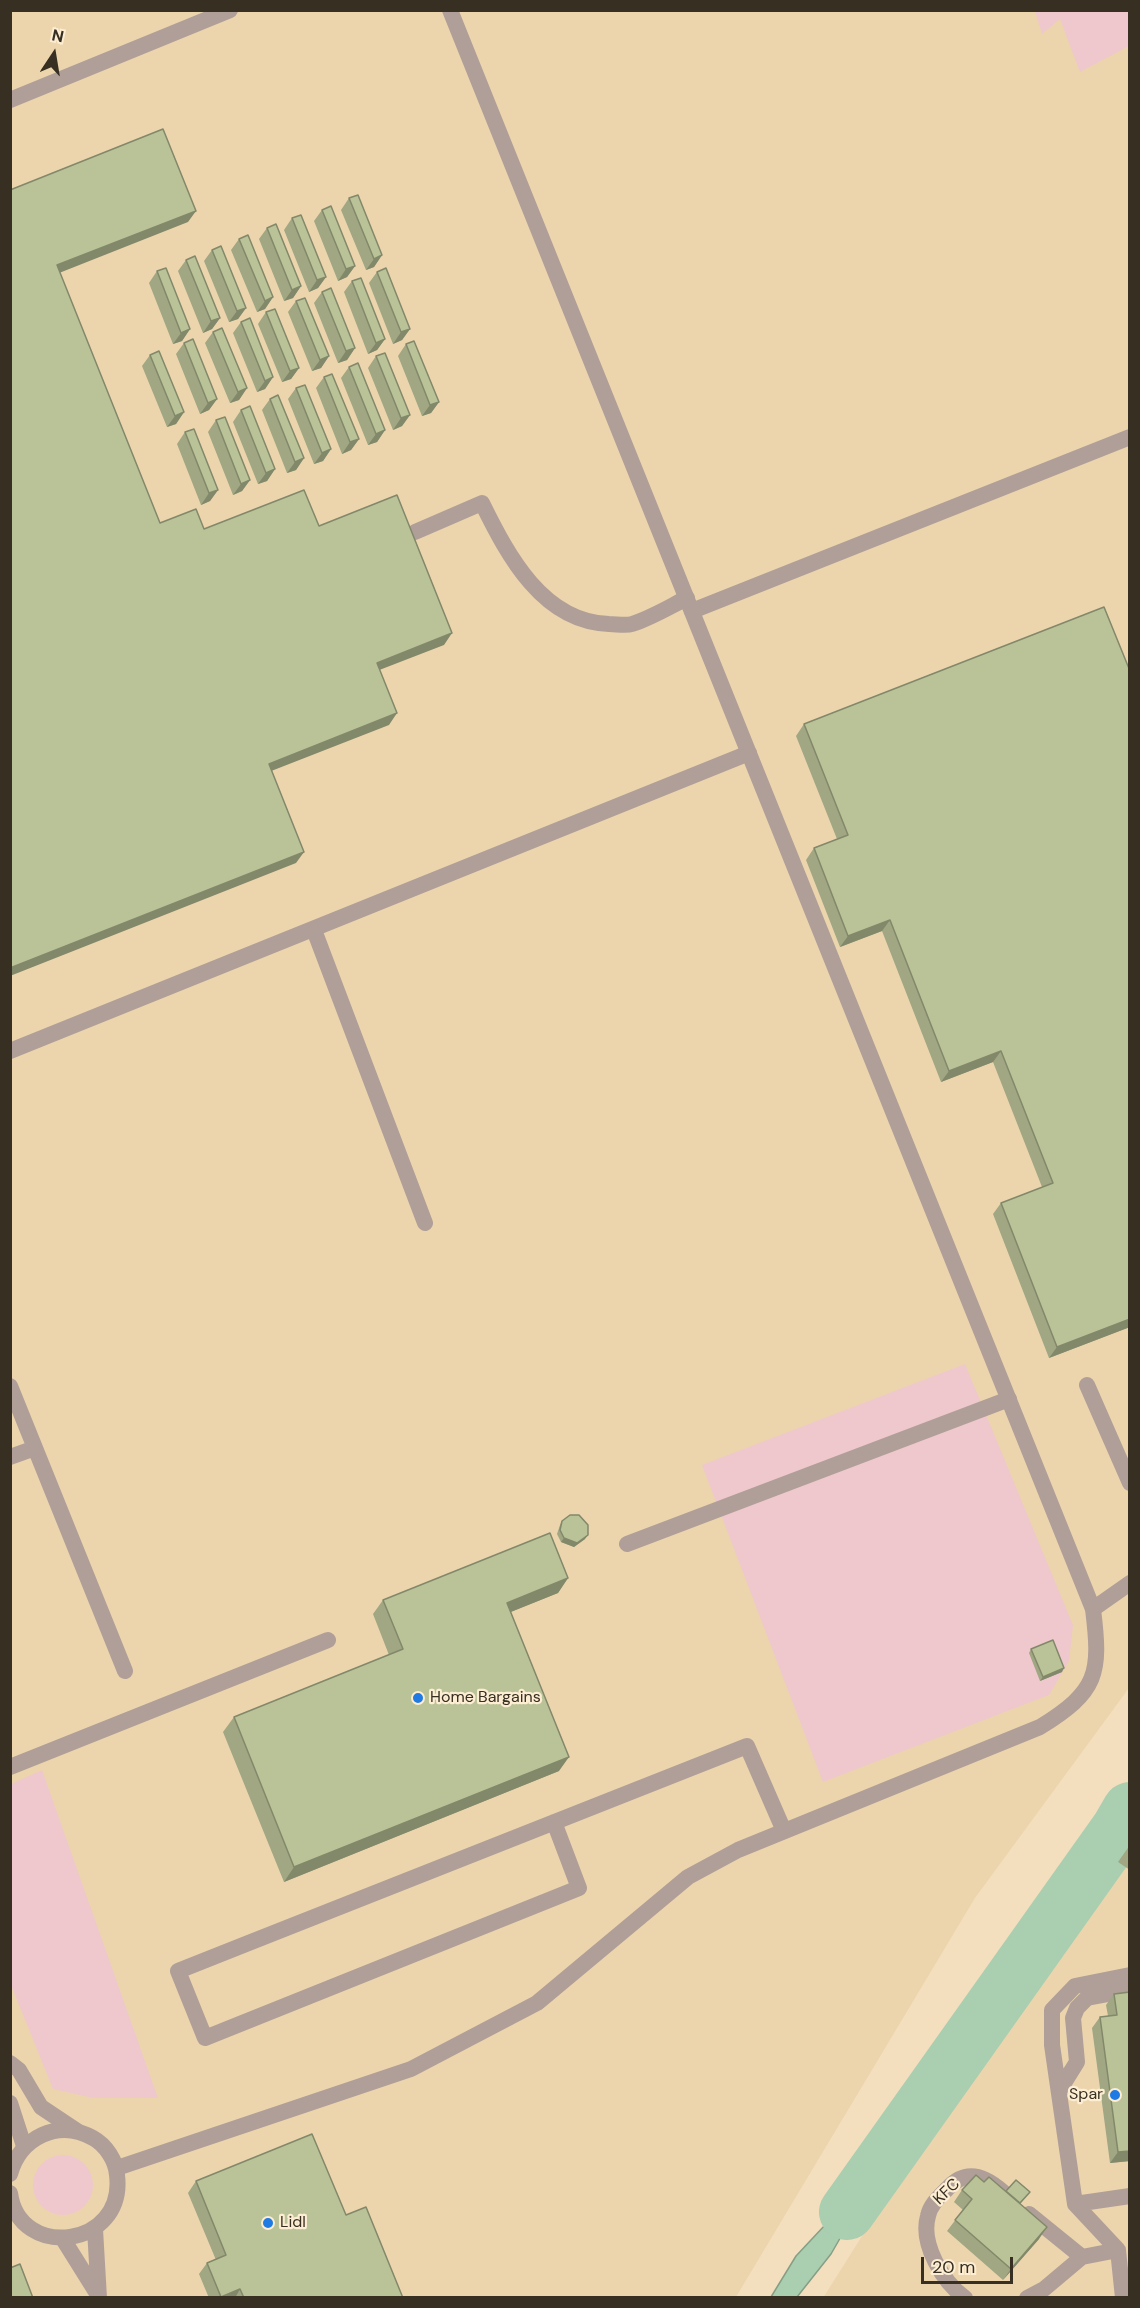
<!DOCTYPE html>
<html>
<head>
<meta charset="utf-8">
<style>
  body { margin:0 }
  #map { position:relative; width:1140px; height:2308px; overflow:hidden; background:#f3dfbe; font-family:"DM Sans",sans-serif }
  canvas { display:block }
  .frame { position:absolute; inset:0; border:12px solid #362f22; pointer-events:none }
  .north { position:absolute; left:24px; top:24px; width:60px; height:60px; -webkit-text-stroke:4px #fdedd2; paint-order:stroke; rotate:12deg; font-size:16px; font-weight:700; line-height:24px; text-align:center; color:#362f22 }
  .north::after { content:''; display:block; margin:auto; width:21px; height:27px; background:#362f22; clip-path:polygon(50% 0,100% 100%,50% 72%,0 100%) }
  .scale { position:absolute; left:921px; top:2257px; width:92px; height:27px; box-sizing:border-box; border:3px solid #362f22; border-top:0; padding-left:8px; font-size:18px; line-height:21px; white-space:nowrap; color:#362f22; -webkit-text-stroke:4px #fdedd2; paint-order:stroke }
</style>
</head>
<body>
<div id="map">
<canvas width="1140" height="2308"></canvas>
<div class="frame"></div>
<div class="north">N</div>
<div class="scale">20 m</div>
</div>
<script>
const context = document.querySelector('canvas').getContext('2d');
context.lineJoin = 'round';
function fill(path, color) {
  context.fillStyle = color;
  context.fill(path, 'evenodd');
}
function strokePath(path, color, width, dash) {
  context.strokeStyle = color;
  context.lineWidth = width;
  context.lineCap = dash ? 'butt' : 'round';
  context.setLineDash(dash || []);
  context.stroke(path);
}
function drawText(font, color, halo, rows, align = 'center') {
  context.font = font + ' "DM Sans",sans-serif';
  context.lineWidth = 4.5;
  context.setLineDash([]);
  context.textBaseline = 'middle';
  context.strokeStyle = halo;
  context.fillStyle = color;
  for (const [text, x, y, turn = 0] of rows) {
    context.save();
    context.translate(x, y);
    context.rotate((+turn || 0) * Math.PI / 180);
    context.textAlign = isNaN(turn) ? turn : align;
    if (halo) context.strokeText(text, 0, 0);
    context.fillText(text, 0, 0);
    context.restore();
  }
}
const built = new Path2D(`
  M11 11H1129V1688L975 1898 736 2297 11 2298Z
  M1129 1818V2297L823 2298 969 2066Z`);
const green = new Path2D(`
  M1035 11H1129V46L1080 72 1060 19 1042 34Z
  M965 1364 1073 1625 1069 1661 1049 1695 823 1782 702 1465Z
  M42 1770 158 2098H93L53 2089 11 1985V1784Z
  M33 2185a30 30 0 1 1 60 0a30 30 0 1 1-60 0Z`);
const water = new Path2D(`
  M840 2209 854 2214 831 2254 797 2297H771L796 2256Z`);
const river = new Path2D(`
  M847 2212 1119 1829 1130 1810`);
const service = new Path2D(`
  M10 100 230 10
  M415 532 482 503C508 556 543 622 609 624 616 624 626 626 632 624 651 618 669 607 687 598
  M692 611 1130 437
  M314 930 425 1223
  M10 1051 749 753
  M1087 1385 1130 1483
  M10 1386 125 1671
  M10 1457 35 1448
  M627 1544 1009 1399
  M1093 1609 1130 1583
  M10 1767 328 1640
  M554 1822 579 1888 205 2038 178 1971 246 1944 747 1746 784 1831
  M10 2063 19 2070 41 2107 77 2131
  M1059 2091 1077 2062 1073 2018 1077 2008 1087 1998 1130 1990
  M10 2103 24 2146
  M1075 2204 1130 2196
  M1082 2257 1118 2250
  M965 2298C943 2282 920 2244 928 2216 930 2205 939 2197 947 2189 965 2169 984 2175 1003 2192
  M1027 2298 1044 2289 1082 2257 1029 2214
  M1123 2298 1118 2250 1075 2204 1052 2045V2010L1075 1986 1130 1975`);
const minor = new Path2D(`
  M117 2168 411 2069 537 2003 688 1877 738 1850 1040 1727C1098 1691 1101 1674 1093 1609L450 10
  M10 2174C20 2138 58 2118 93 2138 106 2145 116 2161 117 2175 126 2248 19 2261 10 2193
  M95 2229 99 2298
  M63 2239 98 2295`);
const wall = new Path2D(`
  M349 198 382 255 374 267 366 270 341 210Z
  M322 210 355 266 347 277 338 281 314 221Z
  M292 218 326 277 318 288 309 292 284 230Z
  M267 228 301 286 293 298 284 301 259 239Z
  M239 239 273 297 265 309 257 312 231 250Z
  M212 250 246 308 238 319 229 322 204 261Z
  M186 260 220 318 212 329 203 333 178 271Z
  M157 271 190 329 182 341 173 344 149 283Z
  M377 272 410 329 402 340 393 344 369 283Z
  M352 281 385 339 377 350 368 354 344 292Z
  M322 292 355 348 347 360 338 363 314 303Z
  M296 301 329 356 321 368 312 371 288 312Z
  M266 312 299 368 291 379 282 382 258 324Z
  M241 322 273 377 265 389 257 392 233 333Z
  M213 332 247 388 239 400 230 403 205 343Z
  M184 343 217 399 209 410 200 414 176 354Z
  M406 344 439 402 431 413 422 416 398 356Z
  M150 355 184 412 176 424 167 427 142 366Z
  M376 356 410 415 402 426 393 430 368 368Z
  M349 367 385 430 377 442 368 445 341 378Z
  M324 377 359 439 351 450 342 454 316 388Z
  M296 388 331 449 323 461 314 464 288 399Z
  M270 399 304 458 296 470 287 473 262 410Z
  M241 410 275 469 267 481 258 484 233 422Z
  M216 420 250 480 242 491 233 495 208 432Z
  M185 432 218 490 210 501 201 505 177 444Z
  M1104 607 1130 1327 1049 1358 993 1214 1001 1203 1042 1187 993 1062 941 1082 882 931 840 947 806 860 814 848 837 839 796 736 804 724Z
  M562 1521 585 1539 574 1547 561 1542 557 1534 560 1525Z
  M568 1578 558 1593 510 1612 559 1771 284 1882 223 1732 234 1717 389 1655 373 1614 383 1600Z
  M1031 1649 1062 1672 1040 1681 1029 1653Z
  M1130 1845V1870L1118 1862Z
  M1130 1992V2161L1110 2163 1092 2028 1100 2017 1108 2016 1106 2005 1114 1994Z
  M196 2181 346 2215 403 2298H209L199 2274 207 2263 216 2260 188 2193Z
  M984 2182 1006 2191 1030 2192 1020 2204 1039 2239 1003 2280 947 2231 963 2210 954 2202 962 2190Z`);
const shadedWall = new Path2D(`
  M196 211 188 222 49 277 57 265Z
  M382 255 374 267 366 270 374 259Z
  M355 266 347 277 338 281 346 269Z
  M326 277 318 288 309 292 317 280Z
  M301 286 293 298 284 301 292 290Z
  M273 297 265 309 257 312 265 301Z
  M246 308 238 319 229 322 237 311Z
  M220 318 212 329 203 333 211 321Z
  M190 329 182 341 173 344 181 333Z
  M410 329 402 340 393 344 401 332Z
  M385 339 377 350 368 354 376 343Z
  M355 348 347 360 338 363 346 351Z
  M329 356 321 368 312 371 320 360Z
  M299 368 291 379 282 382 290 371Z
  M273 377 265 389 257 392 265 381Z
  M247 388 239 400 230 403 238 392Z
  M217 399 209 410 200 414 208 403Z
  M439 402 431 413 422 416 430 405Z
  M184 412 176 424 167 427 175 416Z
  M410 415 402 426 393 430 401 418Z
  M385 430 377 442 368 445 376 434Z
  M359 439 351 450 342 454 350 442Z
  M331 449 323 461 314 464 322 453Z
  M304 458 296 470 287 473 295 462Z
  M275 469 267 481 258 484 266 473Z
  M250 480 242 491 233 495 241 484Z
  M218 490 210 501 201 505 209 493Z
  M452 633 444 645 369 674 377 663Z
  M397 713 389 725 261 775 269 764Z
  M304 852 296 863 10 976V968Z
  M890 920 882 931 840 947 848 936Z
  M1001 1051 993 1062 941 1082 949 1071Z
  M1130 1319V1327L1049 1358 1057 1347Z
  M588 1535 585 1539 574 1547 561 1542 564 1538Z
  M568 1578 558 1593 496 1618 507 1603Z
  M1064 1668 1062 1672 1040 1681 1043 1677Z
  M569 1757 559 1771 284 1882 294 1867Z
  M1130 2151V2161L1110 2163 1118 2152Z
  M1047 2227 1039 2239 1003 2280 1011 2269Z
  M240 2289 235 2298H221Z`);
const building = new Path2D(`
  M163 129 196 211 57 265 160 523 196 509 204 529 304 490 319 526 397 495 452 633 377 663 397 713 269 764 304 852 10 968V190Z
  M358 195 382 255 374 259 349 198Z
  M331 206 355 266 346 269 322 210Z
  M301 215 326 277 317 280 292 218Z
  M276 224 301 286 292 290 267 228Z
  M248 235 273 297 265 301 239 239Z
  M221 246 246 308 237 311 212 250Z
  M195 256 220 318 211 321 186 260Z
  M166 268 190 329 181 333 157 271Z
  M386 268 410 329 401 332 377 272Z
  M361 278 385 339 376 343 352 281Z
  M331 288 355 348 346 351 322 292Z
  M305 298 329 356 320 360 296 301Z
  M275 309 299 368 290 371 266 312Z
  M250 318 273 377 265 381 241 322Z
  M222 328 247 388 238 392 213 332Z
  M193 339 217 399 208 403 184 343Z
  M414 341 439 402 430 405 406 344Z
  M159 351 184 412 175 416 150 355Z
  M385 353 410 415 401 418 376 356Z
  M358 363 385 430 376 434 349 367Z
  M332 374 359 439 350 442 324 377Z
  M305 385 331 449 322 453 296 388Z
  M278 395 304 458 295 462 270 399Z
  M250 406 275 469 266 473 241 410Z
  M225 417 250 480 241 484 216 420Z
  M194 429 218 490 209 493 185 432Z
  M1104 607 1130 671V1319L1057 1347 1001 1203 1053 1183 1001 1051 949 1071 890 920 848 936 814 848 848 835 804 724Z
  M570 1515H579L588 1525V1535L577 1543 564 1538 560 1530 562 1521Z
  M550 1533 568 1578 507 1603 569 1757 294 1867 234 1717 403 1649 383 1600Z
  M1053 1640 1064 1668 1043 1677 1031 1649Z
  M1130 1992V2151L1118 2152 1100 2017 1117 2015 1114 1994Z
  M312 2134 346 2215 366 2207 403 2298H244L240 2289 221 2297 207 2263 226 2255 196 2181Z
  M976 2175 984 2182 989 2177 1047 2227 1011 2269 955 2220 972 2199 962 2190Z
  M1016 2180 1030 2192 1020 2203 1006 2191Z
  M20 2264 33 2298H10V2268Z`);
const markers = [
  [418,1698,6,"#1f7ae3"],
  [1115,2095,6,"#1f7ae3"],
  [268,2223,6,"#1f7ae3"]
];
const poiNames = [
  ["Home Bargains",430,1698],
  ["Spar",1103,2095,"right"],
  ["Lidl",280,2223]
];
const streetNames = [
  ["KFC",947,2192,-44]
];
fill(built, '#ecd5ad');
fill(green, '#eec8cc');
fill(water, '#a9ceb0');
strokePath(water, '#869e85', 1.5);
strokePath(river, '#a9ceb0', 56);
strokePath(service, '#b09f98', 16);
strokePath(minor, '#b09f98', 16);
fill(wall, '#a0a782');
fill(shadedWall, '#82886a');
fill(building, '#bac297');
strokePath(building, '#82886a', 1.5);
for (const [x, y, r, color] of markers) {
  const dot = new Path2D();
  dot.arc(x, y, r, 0, 2 * Math.PI);
  context.fillStyle = color;
  context.fill(dot);
  strokePath(dot, '#fdedd2', 2);
}
drawText('16px', '#362f22', '#fdedd2', poiNames, 'left');
drawText('16px', '#362f22', '#fdedd2', streetNames);
</script>
</body>
</html>
